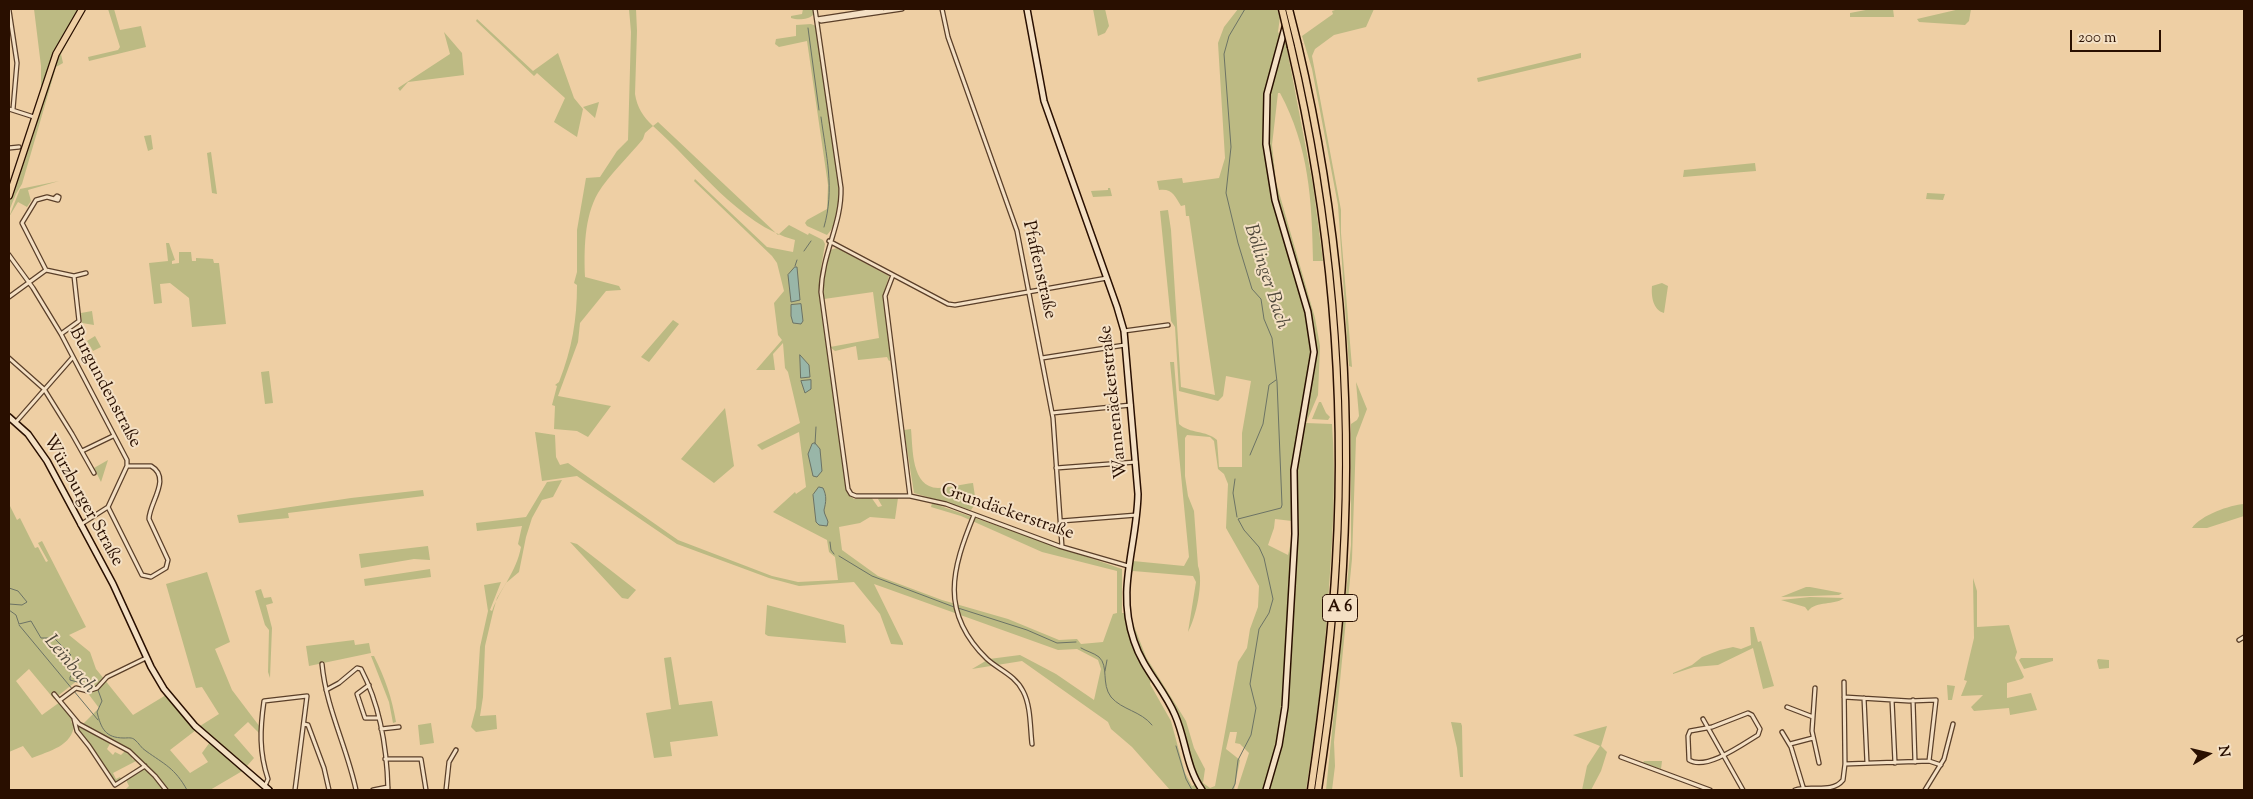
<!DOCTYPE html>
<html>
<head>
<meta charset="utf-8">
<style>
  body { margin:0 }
  #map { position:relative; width:2253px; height:799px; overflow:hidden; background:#eecfa4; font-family:"Sorts Mill Goudy",serif }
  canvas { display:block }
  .frame { position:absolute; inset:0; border:10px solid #290f00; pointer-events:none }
  .north { position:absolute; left:2183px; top:729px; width:50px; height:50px; -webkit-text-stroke:4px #f4e0c4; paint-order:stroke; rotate:81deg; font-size:14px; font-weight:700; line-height:20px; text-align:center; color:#290f00 }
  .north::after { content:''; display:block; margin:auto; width:18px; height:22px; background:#290f00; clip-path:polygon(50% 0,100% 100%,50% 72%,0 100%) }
  .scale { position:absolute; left:2070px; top:30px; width:91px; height:22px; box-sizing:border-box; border:2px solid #290f00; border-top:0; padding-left:6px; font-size:15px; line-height:18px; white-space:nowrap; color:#290f00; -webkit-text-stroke:4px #f4e0c4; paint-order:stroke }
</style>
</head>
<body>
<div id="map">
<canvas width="2253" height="799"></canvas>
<div class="frame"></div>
<div class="north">N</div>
<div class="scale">200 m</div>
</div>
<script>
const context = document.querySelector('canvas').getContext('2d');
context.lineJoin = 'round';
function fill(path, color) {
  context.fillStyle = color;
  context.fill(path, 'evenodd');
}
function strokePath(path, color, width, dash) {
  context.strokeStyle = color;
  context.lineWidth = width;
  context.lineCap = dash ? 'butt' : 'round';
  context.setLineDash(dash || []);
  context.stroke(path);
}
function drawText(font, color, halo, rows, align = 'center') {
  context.font = font + ' "Sorts Mill Goudy",serif';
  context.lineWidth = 4;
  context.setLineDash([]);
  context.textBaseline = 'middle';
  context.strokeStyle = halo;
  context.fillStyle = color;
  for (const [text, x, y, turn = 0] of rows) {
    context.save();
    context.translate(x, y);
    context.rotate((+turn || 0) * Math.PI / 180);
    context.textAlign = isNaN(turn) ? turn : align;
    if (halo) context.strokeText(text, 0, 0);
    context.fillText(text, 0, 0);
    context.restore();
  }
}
const green = new Path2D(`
  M34 9H89L85 10 61 54 63 63 56 67 22 184 16 194 9 211V199L16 185 33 136 46 89 41 86V66Z
  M108 9H114L120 30 141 26 146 47 89 61 88 57 118 50 120 47Z
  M629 9H636L637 31 635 94C637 107 643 117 653 126L658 122 778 235 789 225 808 235 809 233 823 240 825 244 821 268 819 294 846 489 848 494 854 499 871 497 878 507 882 506 878 499 879 498H898L895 519 870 517 860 523 839 527 842 550 878 576 942 600 1008 619 1059 640 1077 639 1081 644 1103 642 1113 614 1117 613V571L1042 552 961 516 931 507 932 503 1122 569V613H1125L1132 643 1151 680 1150 684 1171 721 1185 773 1192 786 1199 783C1188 761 1188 736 1177 714 1170 698 1158 684 1149 668 1141 652 1136 636 1131 618L1146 657 1186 721 1194 748 1205 769 1203 783 1210 788 1215 786 1238 662 1247 648 1250 629 1258 607 1259 586 1226 528 1228 484 1224 474 1218 469 1214 441 1210 437 1187 435 1185 438V476L1188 496 1194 511 1198 566C1204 581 1196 618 1188 632L1196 582 1193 576 1133 571 1130 575 1133 561 1184 566 1189 557 1170 362H1174L1179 424C1190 434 1206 430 1217 440L1219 467H1242V433L1251 381 1226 376 1223 396 1218 401 1179 391 1175 327 1171 321 1160 211 1168 210 1171 230 1181 387 1215 395 1189 216H1186L1185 205 1181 206C1175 196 1172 188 1159 190L1157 181 1182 178 1183 183 1219 178 1225 158 1218 43 1224 27 1238 9H1277L1280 17 1278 32 1286 44 1313 185 1323 261H1313C1312 200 1309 147 1280 93H1278L1272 145 1276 182 1315 318 1320 346 1318 395 1306 423 1332 424C1336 478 1333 533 1329 587 1325 655 1317 723 1306 790H1268L1280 751 1263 790H1237L1249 753 1240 744 1235 743 1237 732H1230L1226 749 1240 760 1234 790H1170L1132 747 1111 729 1108 722 1022 661 972 669 989 659 1020 655 1056 674 1094 700 1101 669 1098 660 1077 649 1058 650 874 584 903 643V645L891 644 880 614 854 582 799 586 769 578 677 544 577 476 542 481 535 432 555 435 556 457 560 465 568 463 678 540 772 576 798 582 838 580 835 557 829 552 827 540 773 512 795 492 796 494 806 487 799 432 762 450 757 445 800 423 788 372 785 368 783 343 773 354 775 370H756L782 340 778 335 774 303 784 291 777 263 772 256 694 181 695 179 767 247 793 252 795 240C739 225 696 164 653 126L645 133 643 139C630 155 608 176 598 193 584 217 584 251 585 277L619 286 621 290 606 291 580 323 578 342 558 396 611 406 588 437 577 431 554 429 555 406 552 405 557 386 555 385 559 382C572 349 577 320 577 285L574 283 577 272V230L586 178 600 177 617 151 628 140 631 32ZM1275 519 1292 521 1291 542 1288 555 1268 545 1274 528Z
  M803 9H813V15C808 20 797 20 791 18V16L802 14Z
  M1093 9H1105L1109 26 1105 33 1098 36Z
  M1338 9H1374L1366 27 1334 35 1315 49 1312 56 1341 210V233L1352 367 1349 366 1338 205 1312 69 1302 36 1333 14 1332 11Z
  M1871 9H1893L1894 17H1850V13Z
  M1960 9H1971L1969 21 1965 25 1919 22 1917 19Z
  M477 19 533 71 558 53 574 98 583 109 577 137 554 122 565 98 537 73 534 76 476 21Z
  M811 24 816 26 840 187C840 202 838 224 827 235L807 226 805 223 807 220 827 209 828 185 807 41 779 47 775 44 776 39 796 36V25Z
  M444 32 462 53 464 75 408 82 400 91 398 88 450 54Z
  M1581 53V58L1478 82 1477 78Z
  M599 102 595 118 583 107Z
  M151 135 153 149 148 151 144 136Z
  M211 152 217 194 212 193 207 153Z
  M1755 163 1756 171 1683 177 1684 170Z
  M59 181 28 190 31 201 27 207 18 202 9 217 20 189Z
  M1108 188H1110L1112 196 1093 197 1091 191 1108 190Z
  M1927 193 1945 194 1943 200 1926 199Z
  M166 243H169L175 260 172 261V264L179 263V252H191L192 261H196V258L213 259 214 263H219L226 324 192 327 189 298 170 283 160 284 162 303 154 304 149 263 168 261Z
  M837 248 889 276 883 296 891 360 889 361 887 357 858 360 856 346 835 351 830 347 879 338 873 292 824 299C822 283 823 265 830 250Z
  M1662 283 1668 286 1664 313C1653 310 1651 296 1652 286Z
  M92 311 94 325 82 323 81 313Z
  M673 320 679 324 649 362 641 357Z
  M95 336 101 347 93 351 87 341Z
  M269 371 273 403 265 404 261 372Z
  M1356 382 1367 409 1356 438 1352 559 1334 742 1335 766 1332 790H1326L1351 545V424L1357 420 1359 416Z
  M1319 402H1321L1326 413 1330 417 1328 420 1312 419Z
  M725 408 734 466 714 483 681 459Z
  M911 429C913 449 911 487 938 488 950 488 962 484 973 483L976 503 971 510 914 493 904 430Z
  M108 460 101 482 94 468Z
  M562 480 553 497 542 500 532 518 526 537 519 572 506 583 497 598 493 612 485 646 483 697 480 716 496 715 497 729 476 732 471 727 476 708 480 647 488 611 484 585 501 582 490 610 492 611C501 587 516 573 521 547L518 544 522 526 477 531 476 523 526 517 547 482Z
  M423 490 424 496 288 513 289 518 239 523 237 515 351 498Z
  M9 504 17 520 20 518 35 548 38 547 46 562 48 561 38 543 42 541 86 627 69 635 90 652 96 669 133 715 166 695 196 730 170 750 190 773 208 762 202 753 210 742 244 770 210 790H125L129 786 126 780 144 767 138 760 113 773 116 779 120 777 122 781 115 782 111 778 76 726V723L80 727 99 708 78 680 54 699 29 669 16 681 42 715 60 702 72 719 71 722 74 724C73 746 49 751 32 758L23 746 9 752ZM111 742 129 752 135 758 133 760 131 756 125 751 121 755 115 752 113 755 107 749Z
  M2244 504V516L2207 528H2192C2201 515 2230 505 2244 504Z
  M570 542 577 544 636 590 628 599 622 598Z
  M428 546 430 560 414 559 361 568 359 554Z
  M430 569 431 577 365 586 364 579Z
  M207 572 230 642 215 649 232 690 260 727 259 733 248 722 234 735 254 758 247 766 200 726 219 714 202 687 196 688 166 584Z
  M1973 578 1977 591V627L2009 625 2017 652 2015 658 2024 677 2022 679 2007 683V698L2031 693 2037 710 2010 715 2009 708 1974 711 1971 707 1983 695 1961 696 1967 681 1964 680 1974 638Z
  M1806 587H1810L1842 593 1839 595 1781 597Z
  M261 589 264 598 271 597 273 603 266 605 272 628 270 678 268 672 269 630 265 625 255 591Z
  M1810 597 1844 598C1834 606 1817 600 1808 611L1805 607 1781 600Z
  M767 605 844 625 846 643 768 636 765 634Z
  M1750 627H1754L1758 642 1761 641 1774 686 1763 689 1753 648 1718 665 1694 667 1673 674V673L1692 665 1702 657 1720 650 1733 647 1741 649 1751 645Z
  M354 640 355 645 369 643 371 653 309 666 306 646Z
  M371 656H374C385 678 392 698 396 722L393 723 389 702Z
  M671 657 679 705 712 701 718 736 670 742 672 756 654 758 646 713 671 709 664 658Z
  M2021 658H2053V661L2024 669 2019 660Z
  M2098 659 2109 660V668L2099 669 2097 661Z
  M1947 685 1955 686 1952 700H1948Z
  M1451 722 1461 723 1462 726 1463 777H1460L1457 748Z
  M431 723 434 743 420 745 418 725Z
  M1607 726 1601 746 1607 752 1601 771 1591 790H1582L1587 766 1600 746 1573 735Z
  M1644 761H1662L1661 769 1643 763Z`);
const water = new Path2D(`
  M795 267H797L800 300 791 302 788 275Z
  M801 304 803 321 801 324 793 323 791 316V305Z
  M800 355 809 365 810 377 801 378Z
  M811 380V389L805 393 801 381Z
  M815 443 820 449 822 471 817 477 813 476 808 454 812 444Z
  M819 487 823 488C827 496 826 502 824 510 824 514 827 518 828 522L827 526 819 525 816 522 813 495Z`);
const stream = new Path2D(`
  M808 28 819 110
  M821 117C826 155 835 189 824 227
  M804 251 811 241
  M795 266 797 260
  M815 444 816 427
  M1250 455 1263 424 1269 385 1276 380
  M1235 479 1233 493 1237 517
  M830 542 831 550 834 554
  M839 556 872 576 954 607
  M9 572V577
  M9 588 18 591 27 602 22 605 9 604
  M958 608 1027 630 1057 643 1076 642
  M9 610 16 615 19 624 31 621 41 638H54L71 655 62 658 63 661 75 671 70 677V680L95 687
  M19 625 98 720
  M1081 648C1086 651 1094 653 1099 657 1109 666 1101 684 1111 697 1122 710 1141 711 1152 725
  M1105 671 1107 660
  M98 690 102 701 97 712C101 728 105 738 124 738 128 738 132 737 135 740 139 743 141 748 146 751 164 764 175 768 187 790
  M1176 746 1186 779 1192 790
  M1232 790 1235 784 1238 760 1251 735 1256 708 1250 684 1259 629 1269 613 1273 599 1264 558 1259 547 1244 530 1238 519 1281 508 1282 505 1277 382 1272 338 1264 319 1261 299 1252 289 1238 243 1226 193 1231 147 1224 54 1229 36 1245 9`);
const street = new Path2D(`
  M815 9 841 188C842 224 822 253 821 292L848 489 851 494 856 496H910L946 504 1059 546 1128 566
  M942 9 948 37 1017 231 1053 418 1062 547
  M9 10 17 63 13 109
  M817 19 821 21 902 9
  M817 19 882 9
  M9 109 34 117
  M9 148 19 147
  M829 241 948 304 955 305 1107 278
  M9 255 33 288 61 334 127 460V466L108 507 80 525
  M46 270 22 223 36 200 47 197 58 200 59 197 57 196 55 198
  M893 275 885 296 910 496
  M9 297 46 270 74 276 86 273
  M1124 331 1168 325
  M61 334 79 321 74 276
  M9 358 44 389 72 434 94 473
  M1042 358 1125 345
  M1052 413 1131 405
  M16 422 73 357
  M82 451 113 436
  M1056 468 1136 462
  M108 507 142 575 151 577 166 568 168 560 149 519C149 503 172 478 151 466H127
  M974 515C952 569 939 612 987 659 999 670 1015 675 1023 691 1031 706 1030 727 1032 744
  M1061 521 1137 515
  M2239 640 2244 637
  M322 664C326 708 347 747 356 790
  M369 685 357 694 365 718H379
  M1815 688 1812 731 1819 763
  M326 690 339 683 357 668 361 669C380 705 387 749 388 790
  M54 694 79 724 129 751 155 776 166 790
  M1844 697 1909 701 1936 700 1929 761
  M1864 698 1867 763
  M60 700 76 688 88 691 97 688 107 677 146 658
  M1892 700 1895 763
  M1913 700 1915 762
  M1787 707 1813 717
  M1748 713 1752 715 1760 729 1758 735C1743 744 1706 771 1689 760L1688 736 1690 731 1712 727Z
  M74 719 77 731 89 746 115 785 145 766
  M1703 719 1743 790
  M304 724 308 725 324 768 329 790
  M381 729 399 727
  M1782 732 1791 747 1804 790
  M1790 744 1813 738
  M1621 757 1710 790
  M385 759H421L426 790
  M1845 764 1929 761 1941 765
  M265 786 268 779C259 752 260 729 264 701L307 696 295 790
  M373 790 388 787
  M446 790 449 762 456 750
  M1795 790C1810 785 1832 794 1843 780L1845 764 1844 682
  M1925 790 1944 759 1953 724`);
const secondary = new Path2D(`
  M1027 9 1044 101 1117 307 1124 331 1138 494C1137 546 1116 589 1134 641 1143 669 1164 689 1175 715 1186 740 1186 767 1202 790
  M9 417 28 434 47 461 113 584 151 667 164 689 195 726 269 790
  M1266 790 1279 745 1285 707 1295 534 1294 470 1314 352 1308 312 1275 200 1266 144 1267 94 1290 9`);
const primary = new Path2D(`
  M9 196 56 54 82 9`);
const highway = new Path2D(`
  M1298 45C1338 215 1353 392 1343 566 1339 641 1329 716 1318 790
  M1291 47C1330 215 1346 389 1336 561 1332 638 1322 714 1311 790`);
const highwayBridge = new Path2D(`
  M1282 9 1291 47
  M1289 9 1298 45`);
const shields = [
  [1340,608,35]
];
const shieldNames = [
  ["A 6",1340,608]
];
const streetNames = [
  ["Pfaffenstraße",1038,270,77],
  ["Burgundenstraße",104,388,62],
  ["Wannenäckerstraße",1115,402,-96],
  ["Würzburger Straße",82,501,61],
  ["Grundäckerstraße",1007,513,19]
];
const waterNames = [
  ["Böllinger Bach",1265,277,72],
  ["Leinbach",69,665,50]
];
fill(green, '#bcba83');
fill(water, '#99b6a8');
strokePath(water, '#6c7365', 1);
strokePath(stream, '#6c7365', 1);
strokePath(street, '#5a3f29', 5.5);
strokePath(secondary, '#290f00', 8);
strokePath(primary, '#290f00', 8);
strokePath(highway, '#290f00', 9);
strokePath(street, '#f4e0c4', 3);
strokePath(secondary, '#f4e0c4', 5);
strokePath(primary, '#eecfa4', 5.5);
strokePath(highway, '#eecfa4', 6);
strokePath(highwayBridge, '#290f00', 9, []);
strokePath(highwayBridge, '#eecfa4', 6);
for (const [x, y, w] of shields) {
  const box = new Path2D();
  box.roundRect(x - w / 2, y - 13.5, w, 27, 4);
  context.fillStyle = '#f4e0c4';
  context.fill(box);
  strokePath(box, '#290f00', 1);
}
drawText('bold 16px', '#290f00', null, shieldNames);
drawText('18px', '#290f00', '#f4e0c4', streetNames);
drawText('italic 19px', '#50493b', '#f4e0c4', waterNames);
</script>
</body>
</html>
